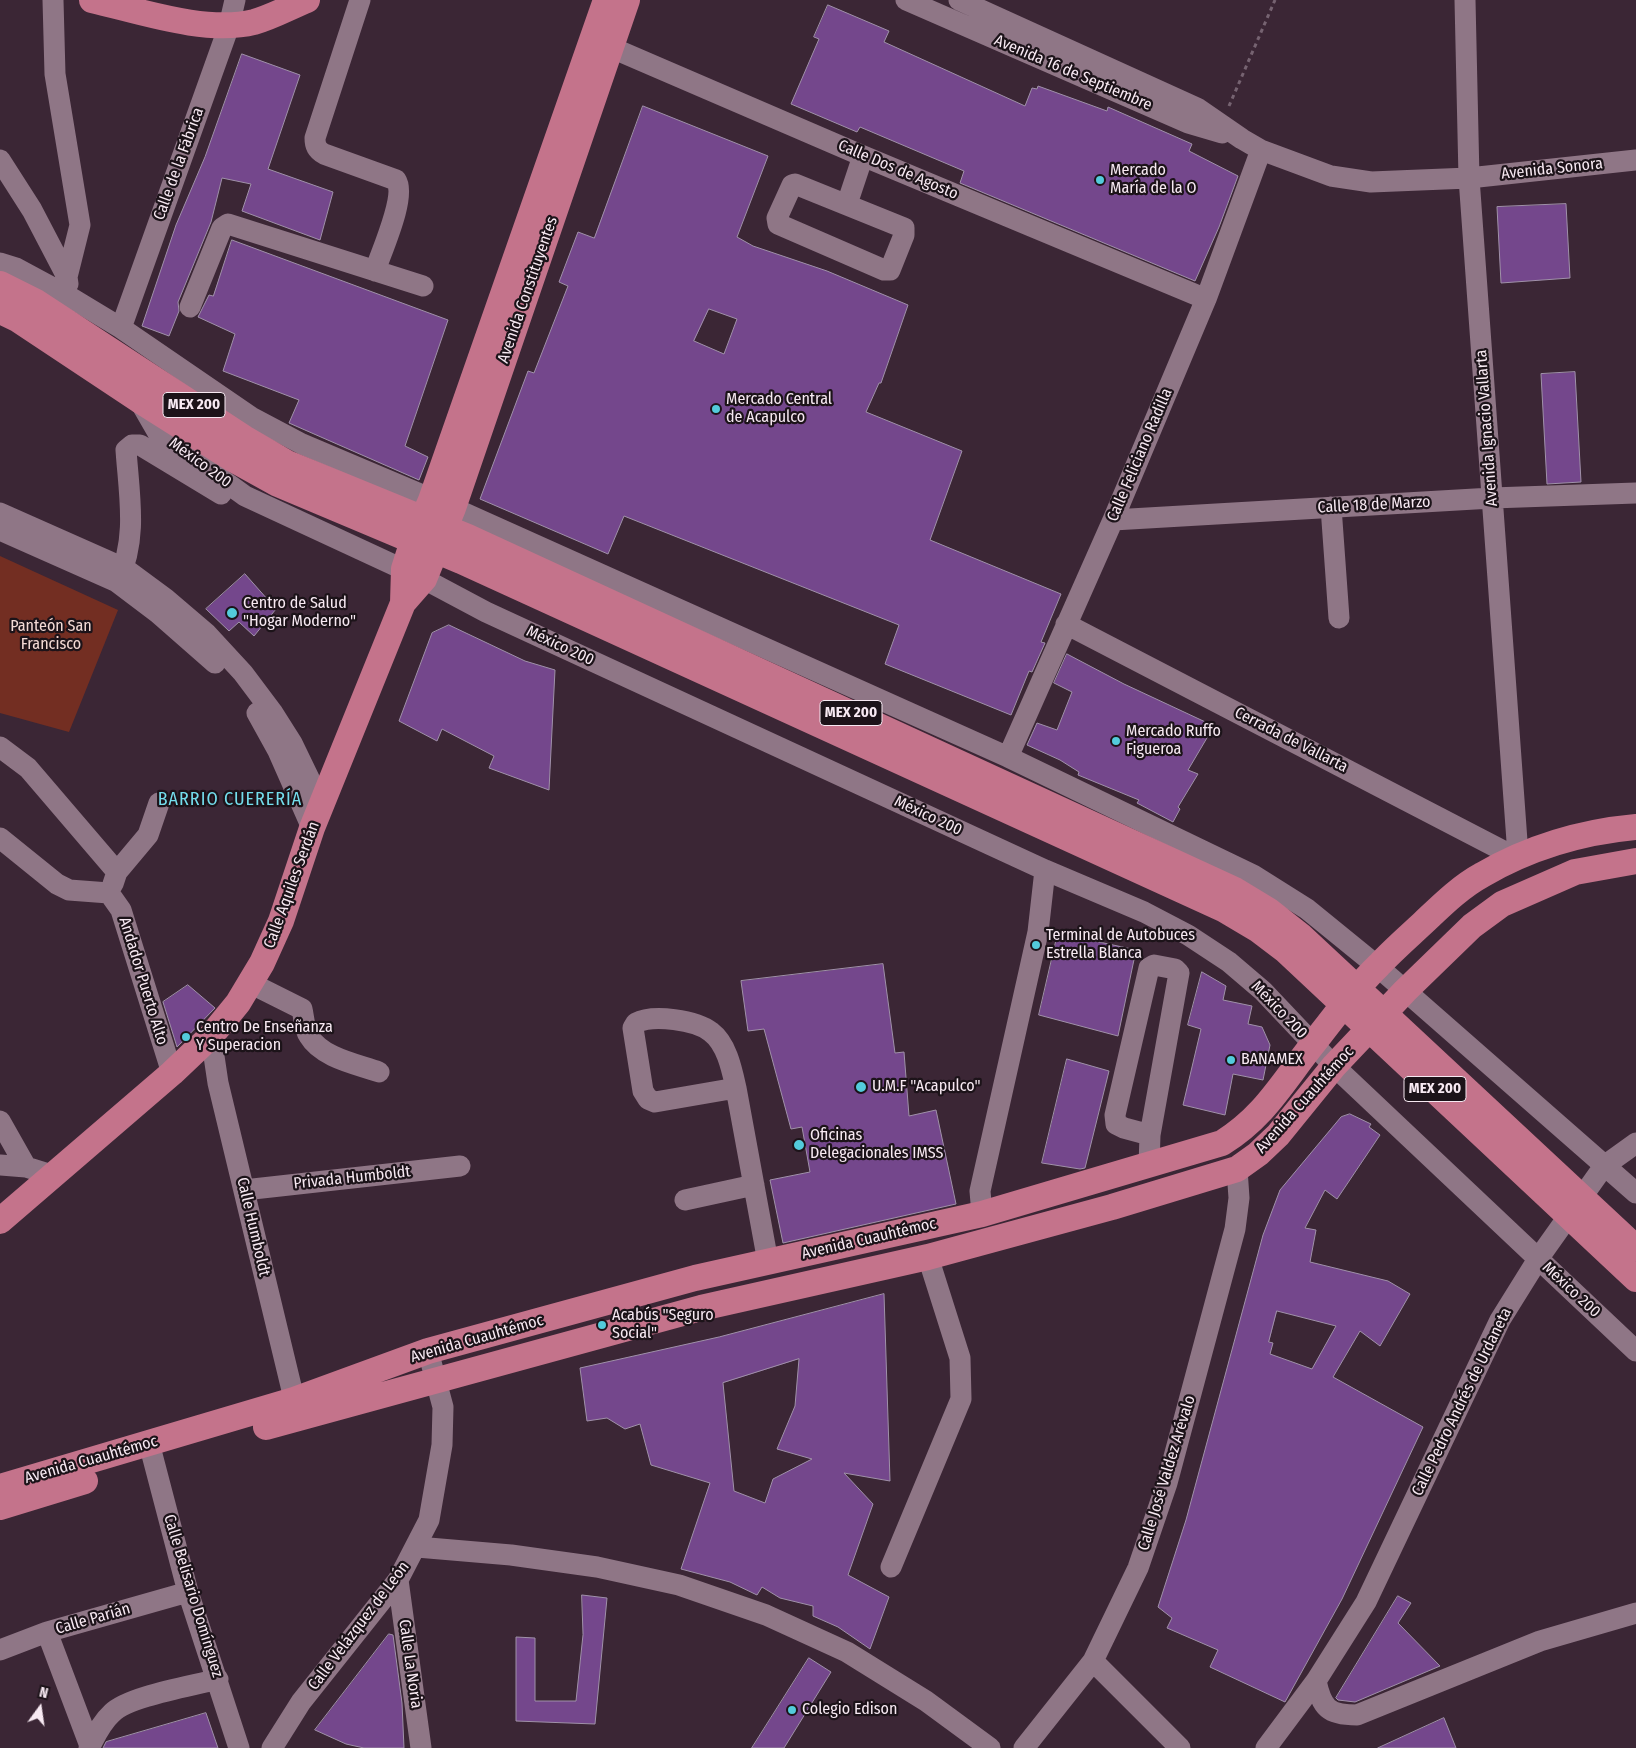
<!DOCTYPE html>
<html>
<head>
<meta charset="utf-8">
<style>
  body { margin:0 }
  #map { position:relative; width:1636px; height:1748px; overflow:hidden; background:#3b2635; font-family:"Fira Sans Condensed",sans-serif }
  canvas { display:block }
  .north { position:absolute; left:15px; top:1683px; width:50px; height:50px; -webkit-text-stroke:4px #1c1319; paint-order:stroke; rotate:14deg; font-size:14px; font-weight:700; line-height:20px; text-align:center; color:#f7e9f2 }
  .north::after { content:''; display:block; margin:auto; width:18px; height:22px; background:#f7e9f2; clip-path:polygon(50% 0,100% 100%,50% 72%,0 100%) }
</style>
</head>
<body>
<div id="map">
<canvas width="1636" height="1748"></canvas>
<div class="north">N</div>
</div>
<script>
const context = document.querySelector('canvas').getContext('2d');
context.lineJoin = 'round';
function fill(path, color) {
  context.fillStyle = color;
  context.fill(path, 'evenodd');
}
function strokePath(path, color, width, dash) {
  context.strokeStyle = color;
  context.lineWidth = width;
  context.lineCap = dash ? 'butt' : 'round';
  context.setLineDash(dash || []);
  context.stroke(path);
}
function drawText(font, color, halo, rows, align = 'center') {
  context.font = font + ' "Fira Sans Condensed",sans-serif';
  context.lineWidth = 4.5;
  context.setLineDash([]);
  context.textBaseline = 'middle';
  context.strokeStyle = halo;
  context.fillStyle = color;
  for (const [text, x, y, turn = 0] of rows) {
    context.save();
    context.translate(x, y);
    context.rotate((+turn || 0) * Math.PI / 180);
    context.textAlign = isNaN(turn) ? turn : align;
    if (halo) context.strokeText(text, 0, 0);
    context.fillText(text, 0, 0);
    context.restore();
  }
}
const green = new Path2D(`
  M0 556 118 610 69 732 0 713Z`);
const building = new Path2D(`
  M828 5 889 31 884 42 1025 106 1032 88 1037 89 1038 86 1107 111 1108 107 1192 144 1189 151 1238 176 1219 227 1195 281 960 183 964 171 860 127 857 132 791 104 819 39 814 37Z
  M242 54 300 75 268 169 333 192 320 240 242 211 251 184 222 178 211 222 178 302 179 311 169 336 142 326 176 225 205 157Z
  M643 106 768 156 737 237 753 246 827 271 908 305 881 383H879L866 412 962 451 930 540 1061 594 1041 642 1045 643 1032 672 1029 671 1011 715 885 664 899 625 624 516 608 554 480 499 528 371 534 373 568 286 559 282 578 232 594 238ZM709 309 737 319 724 354 694 341Z
  M1566 204 1570 278 1501 283 1497 207Z
  M232 240 448 320 405 446 428 457 419 480 289 423 299 400 223 371 235 334 198 317 209 295 213 296Z
  M1575 372 1581 482 1547 484 1541 374Z
  M245 574 276 609 254 636 239 622 229 631 206 609Z
  M449 625 525 661 555 670 549 790 489 768 494 756 442 729 437 741 399 721 432 633Z
  M1067 654 1124 684 1214 726 1188 770 1198 774 1178 807 1180 809 1173 822 1137 803 1139 800 1078 775 1079 772 1060 760 1027 745 1037 723 1057 730 1072 692 1054 683Z
  M1058 933 1136 950 1118 1036 1039 1015Z
  M883 964 895 1053 904 1052 909 1116 936 1110 956 1204 783 1243 770 1180 810 1172 802 1127 791 1129 764 1029 748 1031 741 981Z
  M1202 972 1226 986 1223 1000 1252 1006 1248 1024 1262 1027 1270 1045 1263 1080 1233 1074 1225 1115 1183 1105 1201 1029 1188 1025Z
  M188 985 215 1008 177 1047 163 1002Z
  M1067 1059 1109 1071 1085 1168 1080 1169 1042 1163Z
  M1350 1114 1371 1124 1369 1127 1380 1135 1337 1199 1325 1190 1305 1228 1316 1230 1310 1262 1388 1281 1410 1294 1380 1346 1360 1331 1333 1377 1423 1427 1342 1599 1285 1702 1210 1667 1218 1650 1167 1628 1172 1618 1158 1607 1186 1520 1263 1235 1280 1190 1341 1117ZM1277 1311 1336 1326 1312 1369 1270 1354 1273 1343 1269 1342Z
  M884 1294 890 1481 844 1473 873 1504 848 1575 889 1597 870 1649 838 1627 813 1616V1606L780 1598 762 1587 757 1595 730 1582 681 1569 710 1483 651 1465 640 1424 625 1429 607 1418 587 1421 580 1368 719 1337ZM799 1359 795 1406 777 1449 812 1459 773 1479 765 1503 734 1491 723 1383Z
  M582 1595 607 1598 595 1724 516 1721V1637L535 1638V1701H576L583 1635Z
  M1398 1596 1411 1603 1398 1623 1440 1666 1355 1702 1338 1700 1336 1698Z
  M389 1634 393 1635 402 1703 404 1748H364L346 1744 315 1730Z
  M809 1658 831 1672 784 1748H752Z
  M206 1713 218 1748H103L106 1742Z
  M1444 1718 1456 1748H1378Z`);
const path = new Path2D(`
  M1229 106 1275 0`);
const minor = new Path2D(`
  M53 0 55 74 80 225 67 277
  M360 0 315 138C315 146 317 150 324 154L396 180C407 196 381 252 375 271
  M906 0 1188 123 1222 133
  M959 0 1197 108 1242 139 1261 150 1331 176 1371 182 1469 178 1636 160
  M1465 0 1469 178 1518 855
  M596 41 863 156 1206 299
  M0 160 32 210 67 277 68 284
  M795 184 904 228V235L890 270H884L778 224 777 218 792 185Z
  M847 204 863 156
  M0 263 16 268 68 296 121 328 251 417 302 444 453 508 1008 757 1253 875 1307 909 1377 966 1636 1193
  M190 307 222 228 228 224 423 286
  M121 328 229 26 235 0
  M139 400 158 433 245 496 424 579 486 612 1045 870 1144 912 1188 935 1229 962 1263 991 1334 1066 1636 1351
  M1331 507 1339 618
  M0 513 124 568 166 599 207 634 243 673 273 713 292 743 322 805
  M1113 520 1492 498 1636 493
  M0 530 117 582 158 613 215 663
  M118 580C138 539 129 494 126 450L132 445H140L221 494
  M1066 624 1515 857
  M257 713 278 751 312 828
  M0 747 28 768 117 872
  M1008 757 1113 520 1206 299 1261 150
  M0 838 57 884 69 890 109 893
  M113 884 117 872 148 835 159 803
  M109 893 121 910 172 1073
  M250 983 302 1009C304 1017 304 1029 309 1036 322 1058 357 1064 379 1072
  M211 1036 218 1083 298 1415
  M736 1088 655 1102 648 1099 643 1091 633 1028 636 1023C653 1014 696 1020 711 1032 727 1044 732 1070 736 1088L768 1262
  M0 1121 26 1167
  M0 1165 26 1167 55 1176
  M1149 1165 1150 1135 1179 973 1175 969 1154 965 1149 968 1115 1115 1116 1124 1124 1128 1150 1135
  M244 1190 460 1166
  M685 1200 754 1185
  M982 1214 980 1191 1038 932 1045 870
  M149 1443 188 1592 239 1748
  M417 1547 511 1555 597 1567 679 1585 766 1615 847 1652 926 1701 990 1748
  M891 1567 961 1399 960 1358 928 1257
  M398 1580 421 1748
  M47 1632 90 1746
  M0 1650 47 1632 188 1592
  M1093 1661 1180 1748
  M1316 1681C1322 1708 1328 1715 1357 1715L1540 1641 1636 1613
  M89 1748C96 1735 101 1723 112 1713 129 1696 193 1686 218 1679
  M272 1748 301 1702 398 1580 429 1520 442 1445 443 1407 428 1351
  M1024 1748 1093 1661 1138 1568 1167 1483 1235 1229 1239 1198 1237 1169
  M1266 1748 1316 1681 1366 1602 1500 1320 1538 1259 1604 1166 1636 1143`);
const major = new Path2D(`
  M92 0C140 11 206 34 254 22 272 17 290 7 307 0
  M0 284 36 302 244 438 287 463 468 537 1235 890 1268 910 1301 936 1636 1248
  M0 311 17 319 139 400 231 458 278 484 461 561 1225 910 1257 929 1286 951 1636 1279
  M403 603 404 569 411 547 431 500 606 0
  M0 1221 172 1073 211 1036 238 1003 262 963 281 921 312 828 403 603 424 579 453 508 627 0
  M266 1427 701 1308 928 1257 1112 1207 1237 1169 1258 1154 1278 1135 1334 1066 1405 991 1472 926 1502 904 1575 872 1636 861
  M0 1487 294 1400 428 1351 695 1278 982 1214 1222 1143C1265 1116 1282 1083 1313 1044 1334 1017 1355 988 1379 965 1393 950 1408 937 1423 923 1441 906 1460 887 1482 875 1530 847 1581 832 1636 827
  M0 1507 85 1481`);
const markers = [
  [1100,180,5,"#53cbdb"],
  [716,409,5,"#53cbdb"],
  [232,613,6,"#53cbdb"],
  [1116,741,5,"#53cbdb"],
  [1036,945,5,"#53cbdb"],
  [186,1037,5,"#53cbdb"],
  [1231,1060,5,"#53cbdb"],
  [861,1087,6,"#53cbdb"],
  [799,1145,6,"#53cbdb"],
  [602,1325,5,"#53cbdb"],
  [792,1710,5,"#53cbdb"]
];
const shields = [
  [194,405,62],
  [851,713,62],
  [1435,1089,62]
];
const shieldNames = [
  ["MEX 200",194,405],
  ["MEX 200",851,713],
  ["MEX 200",1435,1089]
];
const streetNames = [
  ["Avenida 16 de Septiembre",1073,73,23],
  ["Calle de la Fábrica",179,164,-70],
  ["Avenida Sonora",1552,169,-6],
  ["Calle Dos de Agosto",898,170,23],
  ["Avenida Constituyentes",528,290,-71],
  ["Avenida Ignacio Vallarta",1487,428,-94],
  ["Calle Feliciano Radilla",1140,455,-67],
  ["México 200",200,463,36],
  ["Calle 18 de Marzo",1374,505,-3],
  ["México 200",560,646,25],
  ["Cerrada de Vallarta",1291,740,27],
  ["México 200",928,816,25],
  ["Calle Aquiles Serdán",292,885,-70],
  ["Andador Puerto Alto",143,981,73],
  ["México 200",1279,1010,46],
  ["Avenida Cuauhtémoc",1305,1100,-48],
  ["Privada Humboldt",352,1178,-6],
  ["Calle Humboldt",253,1227,77],
  ["Avenida Cuauhtémoc",869,1239,-13],
  ["México 200",1571,1290,43],
  ["Avenida Cuauhtémoc",477,1339,-16],
  ["Calle Pedro Andrés de Urdaneta",1462,1402,-64],
  ["Avenida Cuauhtémoc",91,1460,-16],
  ["Calle José Valdez Arévalo",1167,1473,-73],
  ["Calle Belisario Domínguez",193,1596,73],
  ["Calle Parián",93,1619,-16],
  ["Calle Velázquez de León",359,1626,-53],
  ["Calle La Noria",410,1664,82]
];
const poiNames = [
  ["Mercado",1110,171],
  ["María de la O",1110,189],
  ["Mercado Central",726,400],
  ["de Acapulco",726,418],
  ["Centro de Salud",243,604],
  ["\"Hogar Moderno\"",243,622],
  ["Mercado Ruffo",1126,732],
  ["Figueroa",1126,750],
  ["Terminal de Autobuces",1046,936],
  ["Estrella Blanca",1046,954],
  ["Centro De Enseñanza",196,1028],
  ["Y Superacion",196,1046],
  ["BANAMEX",1241,1060],
  ["U.M.F \"Acapulco\"",872,1087],
  ["Oficinas",810,1136],
  ["Delegacionales IMSS",810,1154],
  ["Acabús \"Seguro",612,1316],
  ["Social\"",612,1334],
  ["Colegio Edison",802,1710]
];
const parkNames = [
  ["Panteón San",51,627],
  ["Francisco",51,645]
];
const neighbourhoodNames = [
  ["BARRIO CUERERÍA",230,800]
];
fill(green, '#732e22');
fill(building, '#74478c');
strokePath(building, '#a091a9', 1);
strokePath(path, '#766371', 3, [4, 4]);
strokePath(minor, '#8f7686', 21);
strokePath(major, '#c4738b', 26);
for (const [x, y, r, color] of markers) {
  const dot = new Path2D();
  dot.arc(x, y, r, 0, 2 * Math.PI);
  context.fillStyle = color;
  context.fill(dot);
  strokePath(dot, '#1c1319', 2);
}
for (const [x, y, w] of shields) {
  const box = new Path2D();
  box.roundRect(x - w / 2, y - 12.5, w, 25, 4);
  context.fillStyle = '#1c1319';
  context.fill(box);
  strokePath(box, '#f7e9f2', 1);
}
drawText('bold 15px', '#f7e9f2', null, shieldNames);
drawText('16px', '#f7e9f2', '#1c1319', streetNames);
drawText('16px', '#f7e9f2', '#1c1319', poiNames, 'left');
drawText('16px', '#f4dad5', '#1c1319', parkNames);
context.letterSpacing = '1px';
drawText('18px', '#74deed', '#1c1319', neighbourhoodNames);
context.letterSpacing = '0px';
</script>
</body>
</html>
